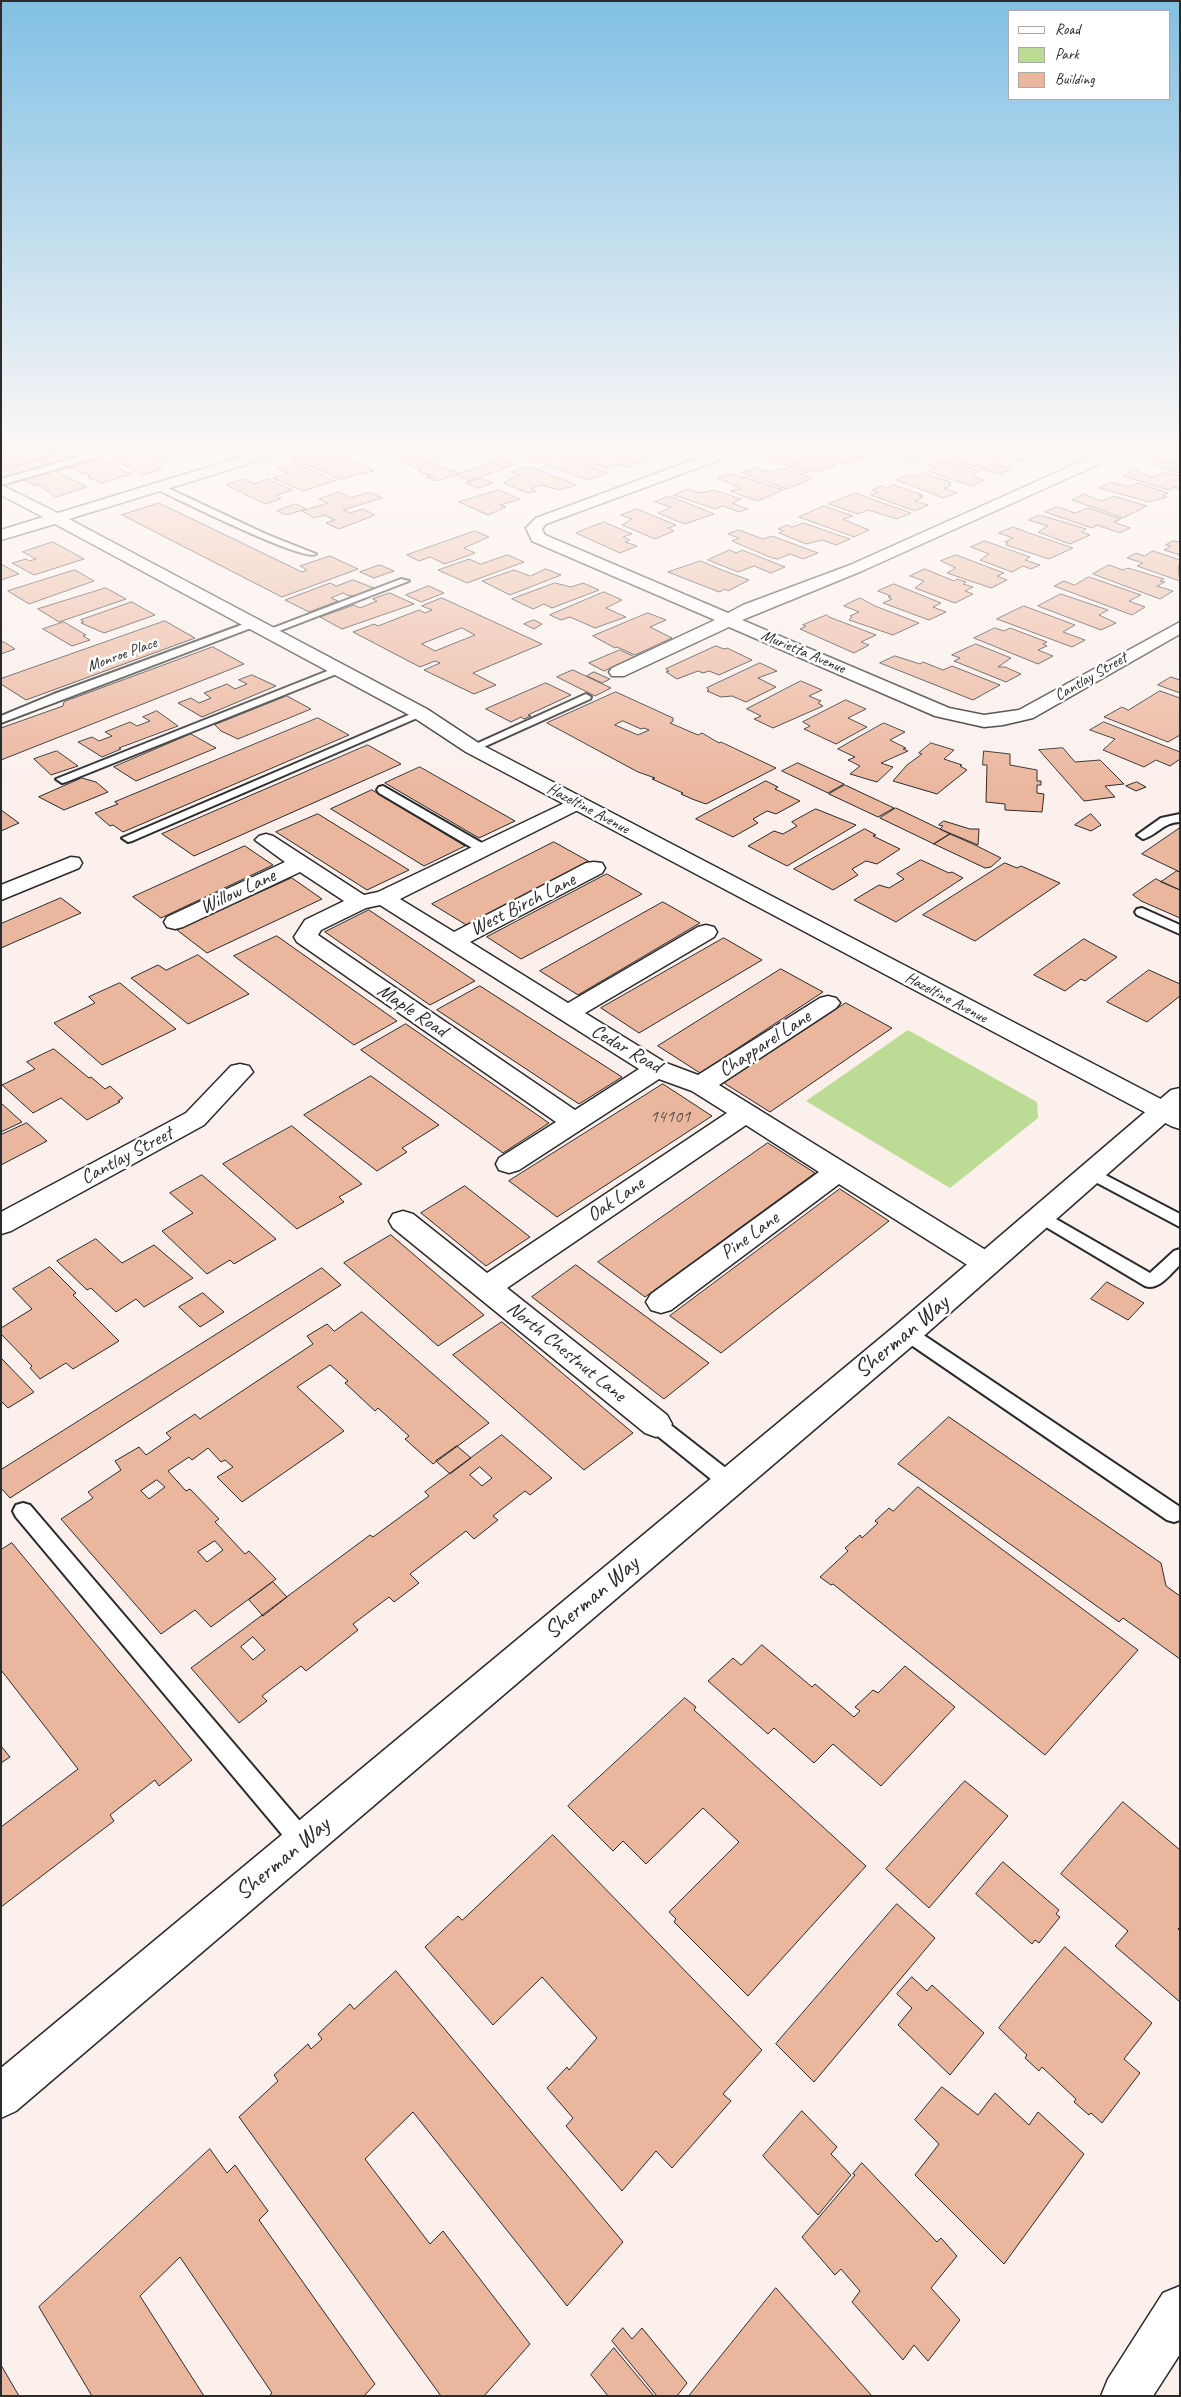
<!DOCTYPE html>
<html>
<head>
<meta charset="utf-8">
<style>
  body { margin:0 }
  #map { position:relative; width:1181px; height:2397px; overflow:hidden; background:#fbf0ec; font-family:Caveat,sans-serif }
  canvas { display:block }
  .frame { position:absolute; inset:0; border:2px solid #2b2b2b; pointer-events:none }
  .legend { position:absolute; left:1008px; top:10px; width:162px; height:90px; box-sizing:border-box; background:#fff; border:1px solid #aaa; margin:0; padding:6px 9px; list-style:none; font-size:15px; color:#2b2b2b }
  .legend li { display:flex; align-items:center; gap:10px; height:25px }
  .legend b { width:25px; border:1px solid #aaa }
</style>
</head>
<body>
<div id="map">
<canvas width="1181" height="2397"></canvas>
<div class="frame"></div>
<ul class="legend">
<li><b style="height:6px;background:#fff"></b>Road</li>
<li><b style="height:14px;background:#bcdb94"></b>Park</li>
<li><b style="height:14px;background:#ebb69e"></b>Building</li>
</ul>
</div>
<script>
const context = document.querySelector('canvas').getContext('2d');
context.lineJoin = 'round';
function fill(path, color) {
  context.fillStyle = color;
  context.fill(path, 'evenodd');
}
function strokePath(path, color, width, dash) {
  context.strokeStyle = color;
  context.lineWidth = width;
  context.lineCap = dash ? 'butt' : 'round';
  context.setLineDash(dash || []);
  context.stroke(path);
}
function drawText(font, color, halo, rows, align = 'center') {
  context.font = font + ' Caveat,sans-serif';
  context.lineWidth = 5;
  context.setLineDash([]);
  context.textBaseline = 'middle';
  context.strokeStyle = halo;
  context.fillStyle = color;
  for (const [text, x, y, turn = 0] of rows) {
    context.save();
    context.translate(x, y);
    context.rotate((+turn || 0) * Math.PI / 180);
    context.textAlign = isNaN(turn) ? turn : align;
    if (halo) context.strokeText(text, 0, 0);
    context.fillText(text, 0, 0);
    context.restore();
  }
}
const green = new Path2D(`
  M908 1030 1037 1102 1038 1118 950 1188 806 1101Z`);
const building = new Path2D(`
  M30 453H61L1 468V456L11 454 17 457Z
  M64 453H89L51 464 41 459Z
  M154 453 168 459 153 463 162 469 143 475 111 458 121 453Z
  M163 453H189L190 454 175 459Z
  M430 453 452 455 428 463 459 473 437 481 426 477 433 475 422 473 419 471 422 470 391 458 403 454 415 458Z
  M558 453V454L607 473 588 480 518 454Z
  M578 453H619L642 462 627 467 621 464 608 469 577 457 584 455Z
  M632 453H660L646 458Z
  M811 453H860L855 455 863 457 846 464Z
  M965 453H984L1003 459 993 463 1011 469 1000 474 950 459Z
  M997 453H1024L1034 456 1021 461Z
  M308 455 327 461 342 457 374 471 364 474 360 473 341 480 294 459Z
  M779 455 797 461 808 456 835 465 818 472 811 470 806 473 767 459Z
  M913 455 923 458 914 462 904 459Z
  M96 457 131 474 101 483 88 477 91 476 66 466Z
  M41 459 51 464 17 476 5 470Z
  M503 459 515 464 470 481 456 475Z
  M1159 459 1180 465V473L1148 464Z
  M943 460 979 471 972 476 984 480 971 486 928 471 935 468 928 466Z
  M295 463 313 471 335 481 303 491 273 478 288 473 278 469Z
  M529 466 576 485 560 490 541 485 531 489 536 491 528 493 503 483 519 475 512 472Z
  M756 468 769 472 782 468 813 478 787 489 742 473Z
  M53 470 87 487 56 497 38 485H35L22 479Z
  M1135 470 1152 477 1164 472 1180 476V489L1174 487 1169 490 1123 476Z
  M922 473 951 482 948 484 951 485 944 488 957 493 943 498 896 480 910 474 916 476Z
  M730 474 747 478 783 490 758 501 751 499 730 491 741 489 718 478Z
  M481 478 493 483 478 488 466 483Z
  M244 479 254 484 268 479 292 490 275 496 281 499 265 504 226 485Z
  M1111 482 1129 487 1138 483 1168 493 1163 495 1167 497 1149 502 1099 488Z
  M893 485 923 495 919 496 923 497 915 501 928 505 915 511 871 495 878 492 872 490 881 486 887 488Z
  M689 489 700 493 714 490 741 499 732 503 748 509 739 512 723 506 715 509 674 495Z
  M499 490 520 499 500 505 506 507 488 515 459 502Z
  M339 492 351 498 369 492 382 498 343 510 350 513 363 509 375 515 339 529 326 523 335 520 324 515 314 518 302 511 328 503 319 499Z
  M855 493 911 513 897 519 868 510 858 514 829 504Z
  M1084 494 1101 501 1114 496 1147 506 1123 518 1072 500Z
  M669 496 690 504 714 514 685 524 677 521 658 513 671 507 655 502Z
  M159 503 302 572 307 570 300 566 330 556 358 569 282 597 122 515Z
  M296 504 306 509 286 515 277 511Z
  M824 506 853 516 843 519 869 530 854 537 799 517Z
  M1057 507 1075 513 1088 508 1121 519 1114 522 1130 528 1120 533 1097 525 1092 528 1045 512Z
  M637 509 676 525 668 528 674 531 655 539 622 525 632 519 621 515Z
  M1040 515 1086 529 1082 532 1090 535 1070 544 1038 532 1048 526 1029 520Z
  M604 522 632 534 623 537 630 540 625 542 637 546 620 553 576 533Z
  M804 523 835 534 850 539 836 545 822 540 806 544 779 533 783 531 778 529 787 525 792 527Z
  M1013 527 1032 534 1073 548 1049 559 1006 545 1008 543 1005 542 1013 538 999 533Z
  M739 530 763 539 772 536 818 553 803 559 790 554 778 559 772 558 732 541 739 538 728 534Z
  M475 531 489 537 464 548 475 553 445 564 430 557 419 561 407 555Z
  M985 541 1030 557 1025 560 1040 565 1031 569 1023 566 1012 572 980 560 989 554 971 547Z
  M1173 541 1180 542V555L1164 550 1171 546 1166 545Z
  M53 542 84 559 34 575 12 563 26 559 29 561 36 559 23 552Z
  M730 550 736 553 742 550 785 567 771 573 754 566 738 572 708 560Z
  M1153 551 1180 560 1178 570 1180 581 1137 566 1143 563 1127 558 1136 553 1144 556Z
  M508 555 524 562 467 583 438 570 469 559 480 564Z
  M956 555 1004 573 997 576 1007 580 991 588 947 573 956 568 941 561Z
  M701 561 722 570 749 580 728 591 725 589 719 592 668 572Z
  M1 564 19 574 1 580Z
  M380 565 394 571 374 578 360 572Z
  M1109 565 1123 570 1128 568 1164 579 1160 581 1165 582 1157 586 1173 591 1160 599 1093 574Z
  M546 569 561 575 510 595 482 581 514 570 530 576Z
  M925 569 954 581 957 579 966 582 963 584 973 587 965 591 973 594 955 603 915 588 924 581 910 576Z
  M75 570 94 581 29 604 8 591Z
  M1089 577 1141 595 1129 601 1145 607 1132 615 1054 586 1064 581 1074 585Z
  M353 580 374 588 359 595 349 596 343 593 331 598 338 601 309 612 285 600 330 583 336 586Z
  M555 583 571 587 583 583 599 590 552 608 544 604 533 609 512 599Z
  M894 584 941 603 933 607 946 612 929 620 883 603 892 599 888 597 891 596 878 591Z
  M429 586 444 593 421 602 406 595Z
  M106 588 126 599 59 622 38 609Z
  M604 592 622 600 606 608 626 617 595 628 570 617 561 620 550 615Z
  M390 593 414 604 342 629 320 617 354 605 360 608 377 601 373 599Z
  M1061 594 1108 610 1099 615 1116 623 1101 630 1038 606Z
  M442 598 542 644 473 673 496 685 474 694 424 670 440 663 435 661 420 667 353 632 374 624 378 626 419 610 425 613 432 610 422 606ZM462 628 475 635 435 651 422 644Z
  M860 598 875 606 919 623 893 635 849 620 852 617 850 616 859 612 844 606Z
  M132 602 155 615 104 633 81 623 84 622 81 620Z
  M1024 606 1075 625 1063 632 1085 640 1072 647 997 619Z
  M648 613 666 620 650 627 672 638 635 655 617 647 615 648 593 636Z
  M827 615 829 617 876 635 861 642 869 645 854 653 800 629 806 626 803 625Z
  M534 620 542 624 534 629 524 624Z
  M165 621 195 638 26 700 1 684V679Z
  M64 622 86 635 83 636 90 640 72 646 43 629Z
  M995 628 1004 631 1010 628 1047 642 1043 644 1047 646 1038 650 1053 656 1038 664 974 638Z
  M4 642 15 649 1 654V643Z
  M976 644 1011 658 998 667H1005L1021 674 1006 682 954 661 960 658 952 655Z
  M716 646 724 649 727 648 752 660 719 675 709 671 703 673 698 671 677 679 666 672 669 671 666 669Z
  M213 647 244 664 1 760V728L63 706 64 702Z
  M620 650 635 657 604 671 589 663Z
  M895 656 920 664 923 662 943 670 952 666 1000 685 973 700 880 663Z
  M760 663 777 671 758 678 776 687 746 702 732 696 721 697 707 691 709 690 707 688Z
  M573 670 611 688 595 696 557 677Z
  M594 672 610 679 602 683 587 676Z
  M252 675 276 686 202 717 178 703 191 698 199 703 211 698 204 693 227 684 235 689 247 684 239 680Z
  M1171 677 1180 680V693L1158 685Z
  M801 681 822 690 809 696 821 701 818 703 823 706 773 728 754 719 761 716 747 709Z
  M546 683 571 695 528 715 531 716 524 719 521 717 511 722 486 709Z
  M1160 691 1180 698V735L1168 742 1104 717 1122 707 1128 710Z
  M616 692 673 718V721L670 723 698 735 702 733 719 743 721 742 776 768 706 804 692 799 681 794 683 793 652 779 655 778 638 772 547 723ZM623 721 641 729 644 728 649 730 638 735 615 725Z
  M287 696 311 709 238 739 221 731 215 725Z
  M846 700 866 709 848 718 867 727 836 744 804 729 810 726 803 722Z
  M157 711 178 726 119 748 121 749 102 757 78 742 92 737 99 741 112 736 105 732 130 722 137 726 150 721 143 717Z
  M318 718 349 735 123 832 113 825 110 826 95 813 118 804 115 802Z
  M1104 722 1180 752V759L1170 766 1156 760 1144 767 1103 750 1115 739 1090 730Z
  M884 723 905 732 890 740 906 748 903 749 908 751 881 763 893 767 877 782 850 774 860 766 848 760 855 757 838 749Z
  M191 734 216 748 136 781 114 767Z
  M931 743 954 750 944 759 962 765 960 766 967 770 937 794 893 781 907 765 922 754 919 753Z
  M368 745 401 764 194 856 162 834Z
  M1063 748 1075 762 1100 760 1124 784 1105 786 1115 797 1084 801 1039 750Z
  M57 751 78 766 51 775 34 759Z
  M984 751 1010 754V765L1037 770V781H1041V785H1037V793L1044 794 1042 812 1005 810V804L986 802 987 765H983Z
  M798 763 844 784 828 793 782 771Z
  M420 767 515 821 479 838 385 783Z
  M82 778 96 782 108 792 64 810 39 797Z
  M766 781 778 787 775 789 800 801 776 814 767 811 753 819 758 823 733 837 696 819Z
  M1137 782 1146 787 1136 791 1126 786Z
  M845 785 894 808 878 817 829 794Z
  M372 790 465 846 424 866 331 809Z
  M896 808 940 829 950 834 934 844 880 818Z
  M816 809 856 825 787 866 748 846 774 831 783 834 797 826 792 822Z
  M1 810 19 823 1 831Z
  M318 814 409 870 367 890 276 832Z
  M1091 814 1101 825 1091 831 1075 825Z
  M944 821 970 829H979L978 845 940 829 943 826 939 825Z
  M1180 828V872L1142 854Z
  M865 829 876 835 873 836 900 849 877 864 866 861 852 869 858 875 833 890 794 869Z
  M950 834 973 844 1001 858 991 867 985 868 934 844Z
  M554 842 590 862 468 926 432 904Z
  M245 846 273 865 161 918 133 897Z
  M921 860 949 873 952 872 963 878 896 922 854 900 879 885 889 888 904 879 897 874Z
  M1005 863 1017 868 1021 866 1060 883 975 941 923 915Z
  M1177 871 1180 872V890L1161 882Z
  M607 874 642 894 521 959 487 937Z
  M292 878 322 899 207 953 177 930Z
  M1156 879 1180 890V918L1141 901 1133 895Z
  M61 898 81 913 1 948V924Z
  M663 902 700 923 578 995 540 971Z
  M369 910 475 981 430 1005 325 932Z
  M277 936 397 1021 354 1045 234 956Z
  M724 938 762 960 639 1033 601 1008Z
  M1084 939 1117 957 1085 981 1081 979 1065 991 1034 975Z
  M198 955 249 994 188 1024 131 978 158 965 166 970Z
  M781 969 823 992 700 1073 658 1046Z
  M1149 970 1180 984V996L1147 1022 1107 1002Z
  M120 983 176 1029 102 1065 54 1023 95 1003 89 997Z
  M480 986 622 1077 579 1104 437 1010Z
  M846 1003 892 1028 770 1112 724 1083Z
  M406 1024 549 1123 503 1153 361 1050Z
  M54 1049 89 1078 91 1077 105 1089 110 1086 123 1098 118 1101 120 1102 87 1120 61 1098 33 1113 2 1085 35 1069 27 1062Z
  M371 1076 439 1125 402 1148 407 1152 377 1171 304 1115Z
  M663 1084 712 1116 557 1217 509 1181Z
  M1 1103 22 1122 1 1132Z
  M27 1123 47 1141 1 1165V1135Z
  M292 1126 362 1184 339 1197 344 1202 297 1229 223 1164Z
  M768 1143 815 1173 645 1297 598 1262Z
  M202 1175 276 1239 234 1264 230 1260 207 1274 162 1231 193 1213 170 1193Z
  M465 1186 530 1237 486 1266 421 1213Z
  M840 1189 889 1221 721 1353 670 1316Z
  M391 1235 484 1315 438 1346 344 1263Z
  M96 1239 122 1263 154 1245 193 1278 144 1307 136 1299 116 1312 91 1288 87 1290 57 1261Z
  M576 1265 709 1363 664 1399 532 1297Z
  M50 1267 76 1293 73 1295 119 1341 73 1369 66 1363 40 1379 30 1368 32 1366 1 1334V1328L32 1309 13 1289Z
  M322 1268 341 1285 10 1498 1 1488V1470Z
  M1107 1282 1144 1303 1128 1320 1091 1299Z
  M203 1293 224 1312 200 1327 179 1307Z
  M362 1312 489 1423 433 1464 405 1439 409 1436 378 1408 375 1411 345 1383 348 1381 330 1365 297 1387 344 1431 242 1502 217 1477 233 1467 225 1460 221 1462 208 1448 192 1460 189 1457 168 1471 186 1491 190 1489 219 1519 215 1522 245 1554 249 1551 276 1579 211 1627 195 1610 161 1634 61 1519 93 1498 88 1492 121 1470 115 1461 139 1447 146 1455 171 1438 166 1433 195 1414 200 1419 313 1344 307 1336 327 1324 334 1331ZM157 1480 165 1487 149 1499 141 1491ZM215 1541 223 1550 207 1562 198 1552Z
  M502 1322 633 1433 584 1470 453 1355Z
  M1 1358 34 1392 8 1408 1 1401Z
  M949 1417 1161 1563 1166 1586 1180 1596V1659L1123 1618 1119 1622 898 1464Z
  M502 1435 552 1478 530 1495 525 1491 493 1516 498 1520 474 1539 466 1531 410 1574 419 1583 394 1602 389 1597 353 1624 358 1630 306 1671 301 1666 262 1696 267 1701 239 1723 191 1668 370 1535 373 1537 429 1496 425 1492ZM480 1467 492 1478 482 1486 470 1475ZM253 1637 265 1650 253 1660 241 1647Z
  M457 1446 471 1458 450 1474 436 1461Z
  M918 1487 1138 1650 1045 1755 833 1584 831 1585 820 1577 848 1551 845 1548 860 1535 862 1538 878 1523 875 1521 889 1508 893 1511Z
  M12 1543 192 1760 159 1786 155 1780 110 1815 114 1821 1 1907V1827L78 1769 1 1670V1550Z
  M273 1582 287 1597 263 1616 249 1600Z
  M762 1645 812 1687 815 1684 854 1717 860 1711 855 1707 873 1690 878 1693 905 1666 955 1707 881 1786 833 1744 814 1763 774 1728 768 1734 708 1681 733 1658 741 1665Z
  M685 1698 696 1707 694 1710 866 1866 748 1996 674 1922 676 1919 669 1912 739 1842 703 1808 646 1864 623 1841 613 1851 568 1806Z
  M1 1746 10 1757 1 1763Z
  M965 1781 1008 1816 929 1908 886 1869Z
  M1123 1802 1180 1850V1927L1178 1929 1180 1931V2002L1115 1946 1128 1931 1061 1874Z
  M553 1835 762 2050 723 2094 731 2101 672 2168 656 2151 622 2191 566 2126 573 2118 547 2088 567 2067 569 2070 597 2038 542 1977 493 2025 425 1947 458 1916 462 1920Z
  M1003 1862 1059 1910 1056 1914 1060 1917 1039 1943 1035 1940 1032 1944 976 1894Z
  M897 1904 935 1938 814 2082 776 2044Z
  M1065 1947 1152 2023 1124 2059 1140 2073 1102 2123 1091 2113 1089 2115 1074 2102 1076 2099 1042 2067 1039 2071 1025 2058 1027 2055 999 2028Z
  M396 1971 623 2242 567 2306 413 2112 365 2159 430 2244 443 2231 530 2344 484 2396H441L239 2117 278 2081 274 2075 308 2044 311 2049 322 2039 318 2034 350 2004 354 2009Z
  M912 1977 927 1991 932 1985 984 2033 950 2075 898 2025 912 2008 897 1994Z
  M942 2087 978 2115 995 2093 1029 2125 1038 2112 1084 2154 1004 2264 915 2175 939 2144 915 2120Z
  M802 2111 837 2147 831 2154 851 2175 818 2215 763 2156Z
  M210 2149 227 2173 235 2165 268 2211 259 2220 375 2384 364 2396H269L272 2393 180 2257 140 2296 204 2396H92L39 2307Z
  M862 2163 937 2242 941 2238 957 2256 931 2288 960 2320 928 2361 914 2345 903 2360 852 2302 860 2291 841 2269 835 2275 802 2237 855 2175 853 2174Z
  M776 2288 872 2396H689Z
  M623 2328 632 2339 642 2328 687 2383 677 2396H657L612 2341Z
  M614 2348 654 2396H608L591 2375Z
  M1 2365 19 2396H1Z`);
const service = new Path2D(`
  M93 453 96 454V458L1 485V479Z
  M159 484 268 535 316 554C305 563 176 498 156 489L155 487Z
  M401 579 409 581 274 633H266L265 631Z
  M255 620 259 621V625L1 723V716L54 694Z
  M340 666 345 669 344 671 66 782 62 783 56 779Z
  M586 694 591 697 590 699 477 750 473 751 467 748Z
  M420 710 426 713 424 715 132 841 128 842 122 838Z
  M383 786 487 846 489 849 487 852H479L379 793 377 790 379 787Z
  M1180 814V822C1164 822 1157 835 1143 839L1137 835 1161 818Z
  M1142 908 1180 925V934L1137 915 1135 912 1137 909Z
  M1092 1168 1180 1214V1227L1086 1177 1084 1173 1086 1169Z
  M1042 1211 1150 1273 1174 1251 1180 1249V1265C1170 1274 1159 1291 1145 1286L1036 1221 1034 1217 1036 1213Z
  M907 1326 913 1328 1180 1507V1520L1174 1522 1167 1520 901 1338 898 1333 901 1328Z
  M656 1417 663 1419 736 1476 739 1482 736 1488 729 1490 722 1488 649 1429 647 1424 649 1419Z
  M23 1503 30 1505 311 1834 315 1842 311 1850 303 1853 295 1850 16 1517 13 1511 16 1505Z`);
const minor = new Path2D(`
  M712 453H732L730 456 546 524 542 529 545 535 728 613 743 605 850 565 1100 453H1119L1117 456 862 571 742 620 949 708 984 715 1019 710 1180 622V634L1033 718 1003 725 984 727 935 716 729 627 624 676H612L609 672 612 668 715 620 532 541 526 528 536 518Z
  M577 797 584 799 587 803 584 807 400 899 454 932 586 863 594 862 602 863 605 868 602 873 470 942 568 1003 698 927 706 925 714 927 717 932 714 937 585 1013 666 1063 698 1075 820 998 828 996 836 998 840 1003 836 1008 719 1085 997 1257 1001 1264 997 1271 987 1274 977 1271 839 1184 671 1310 661 1313 651 1310 646 1302 651 1294 819 1172 746 1125 507 1288 667 1415 672 1424 667 1433 656 1437 645 1433 393 1228 389 1221 393 1214 403 1211 413 1214 487 1273 727 1113 692 1091 659 1079 519 1170 509 1173 499 1170 496 1164 499 1158 556 1122 297 942 294 937 305 920 344 901 300 872 183 927 175 929 167 927 164 922 167 917 285 862 255 840 259 836 266 834 273 836 364 895 378 892ZM380 905 639 1069 575 1110 318 935 321 930 366 908Z
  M71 857 79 858 82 863 79 868 1 900V885Z
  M240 1064 249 1066 253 1072 204 1125 11 1231 1 1234V1212L186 1113 231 1066Z
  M1180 2286V2354L1153 2396H1101L1108 2379 1163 2293Z`);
const tertiary = new Path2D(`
  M254 453H276L274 456 69 519 427 709 480 744 1180 1109V1129L1171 1126 466 752 413 717 55 524 1 540V530L43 517 1 495V485L58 513Z`);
const primary = new Path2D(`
  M1180 1088V1110L918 1341 16 2111 1 2118V2068L896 1325 1171 1090Z`);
const farStreetnames = [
  ["Murietta Avenue",803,652,23],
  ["Monroe Place",122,655,-20],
  ["Cantlay Street",1091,677,-30],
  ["Hazeltine Avenue",588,809,28],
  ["Hazeltine Avenue",946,998,28]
];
const numberNames = [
  ["14101",670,1117]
];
const streetNames = [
  ["Willow Lane",238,892,-25],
  ["West Birch Lane",523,905,-27],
  ["Maple Road",412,1011,34],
  ["Chapparel Lane",765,1044,-33],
  ["Cedar Road",626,1049,30],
  ["Cantlay Street",127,1156,-28],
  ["Oak Lane",616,1200,-34],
  ["Pine Lane",750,1236,-36],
  ["North Chestnut Lane",566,1352,39]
];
const nearStreetnames = [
  ["Sherman Way",902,1337,-40],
  ["Sherman Way",592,1598,-40],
  ["Sherman Way",283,1859,-40]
];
fill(green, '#bcdb94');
fill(building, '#ebb69e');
strokePath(building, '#2b2b2b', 1);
strokePath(service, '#2b2b2b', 4);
strokePath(minor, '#2b2b2b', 3);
strokePath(tertiary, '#2b2b2b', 3);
strokePath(primary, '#2b2b2b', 3);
fill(service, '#fff');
fill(minor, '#fff');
fill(tertiary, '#fff');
fill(primary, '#fff');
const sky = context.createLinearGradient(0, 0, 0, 789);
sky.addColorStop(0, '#80c0e5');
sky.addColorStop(0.57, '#fdf8f6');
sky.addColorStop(1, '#fdf8f600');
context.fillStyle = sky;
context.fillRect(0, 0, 1181, 789);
drawText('16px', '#2b2b2b', '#fff', farStreetnames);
drawText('18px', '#5b4e48', null, numberNames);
drawText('20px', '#2b2b2b', '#fff', streetNames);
drawText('24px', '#2b2b2b', '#fff', nearStreetnames);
</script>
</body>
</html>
